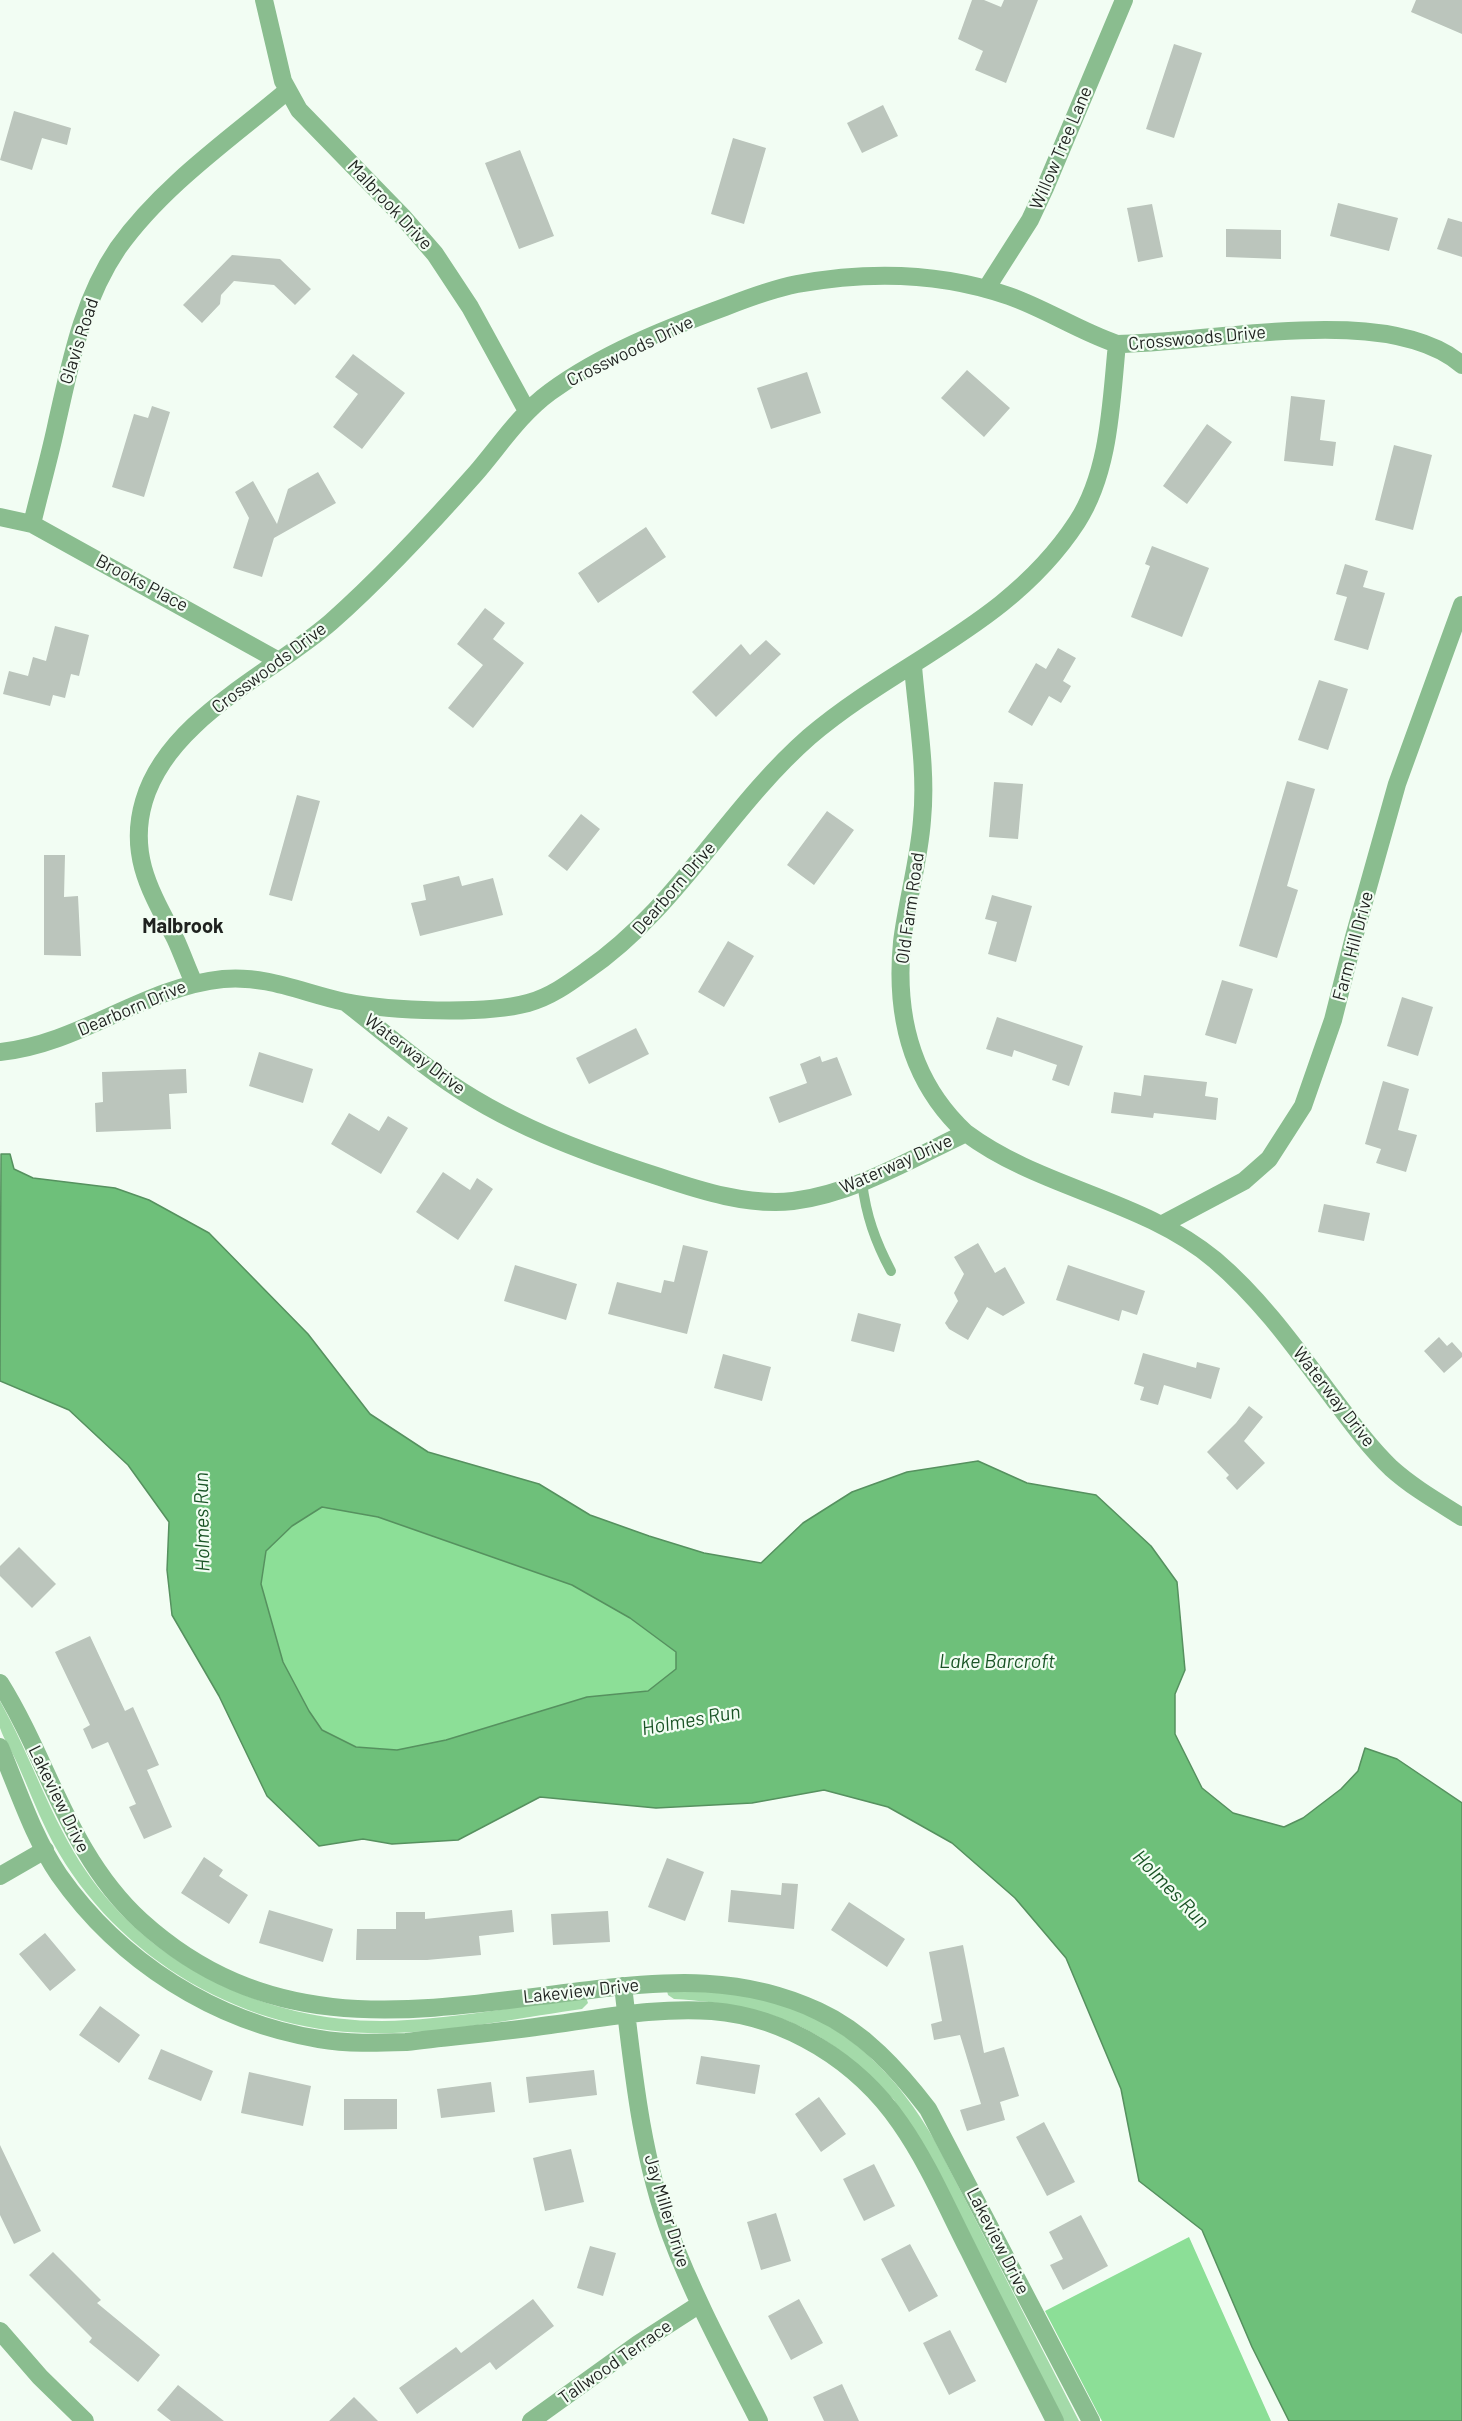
<!DOCTYPE html>
<html>
<head>
<meta charset="utf-8">
<style>
  body { margin:0 }
  canvas { display:block; background:#f2fdf3 }
</style>
</head>
<body>
<canvas width="1462" height="2421"></canvas>
<script>
const context = document.querySelector('canvas').getContext('2d');
context.lineJoin = 'round';
function fill(path, color) {
  context.fillStyle = color;
  context.fill(path, 'evenodd');
}
function strokePath(path, color, width, dash) {
  context.strokeStyle = color;
  context.lineWidth = width;
  context.lineCap = dash ? 'butt' : 'round';
  context.setLineDash(dash || []);
  context.stroke(path);
}
function drawText(font, color, halo, rows, align = 'center') {
  context.font = font + ' Barlow,sans-serif';
  context.lineWidth = 4.5;
  context.setLineDash([]);
  context.textBaseline = 'middle';
  context.strokeStyle = halo;
  context.fillStyle = color;
  for (const [text, x, y, turn = 0] of rows) {
    context.save();
    context.translate(x, y);
    context.rotate((+turn || 0) * Math.PI / 180);
    context.textAlign = isNaN(turn) ? turn : align;
    if (halo) context.strokeText(text, 0, 0);
    context.fillText(text, 0, 0);
    context.restore();
  }
}
const green = new Path2D(`
  M0 1701C31 1756 50 1818 86 1871 152 1968 267 2021 382 2021 450 2020 519 2006 586 1997L588 2003 582 2009 575 2010C507 2020 436 2035 368 2033 236 2031 106 1951 47 1831 36 1809 28 1787 18 1765 13 1753 4 1740 0 1728 0 1720 0 1709 0 1701Z
  M684 1984C714 1990 745 1995 775 2003 848 2023 899 2078 935 2141L1079 2421H1064L894 2100C827 2027 772 2005 674 1999L668 1995 667 1991Z`);
const forest = new Path2D(`
  M322 1507 378 1517 572 1585 630 1618 676 1652V1669L649 1691 587 1697 446 1740 397 1750 356 1747 322 1730 309 1711 283 1662 261 1584 266 1551 292 1526Z
  M1189 2237 1271 2421H1102L1045 2311Z`);
const water = new Path2D(`
  M1 1154H10L14 1169 33 1178 115 1188 149 1200 209 1233 308 1334 370 1414 428 1452 539 1484 590 1515 649 1536 704 1553 761 1563 803 1523 852 1492 907 1472 978 1461 1027 1483 1096 1495 1151 1546 1177 1582 1185 1670 1175 1694V1734L1202 1788 1233 1813 1284 1827 1303 1818 1341 1789 1358 1771 1365 1748 1397 1759 1462 1803V2421H1289L1252 2347 1202 2230 1139 2181 1121 2089 1066 1958 1015 1898 952 1843 888 1807 824 1790 752 1803 656 1808 540 1797 458 1840 392 1844 363 1839 319 1846 267 1796 219 1696 172 1615 167 1570 169 1522 128 1465 69 1410 0 1381ZM322 1507 378 1517 572 1585 630 1618 676 1652V1669L648 1691 587 1697 446 1740 397 1750 356 1747 322 1730 309 1711 283 1662 261 1584 266 1551 292 1526Z`);
const building = new Path2D(`
  M972 0H984L1001 7 1004 0H1038L1006 83 975 70 983 51 958 39Z
  M1416 0H1462V34L1411 12Z
  M1174 44 1202 53 1174 138 1146 129Z
  M883 105 898 136 862 153 847 123Z
  M14 111 71 128 67 145 42 138 32 170 0 160Z
  M733 138 766 148 744 224 711 214Z
  M520 150 554 236 519 249 485 163Z
  M1338 203 1398 218 1389 251 1330 236Z
  M1152 204 1163 257 1138 262 1127 208Z
  M1448 218 1462 222V257L1437 249Z
  M1226 229 1281 230V259L1226 257Z
  M232 255 280 259 311 289 295 305 274 285 234 281 221 295 220 304 202 323 183 305Z
  M353 354 405 393 362 449 333 427 358 394 335 377Z
  M967 370 1010 408 984 437 941 398Z
  M807 372 821 413 771 429 757 388Z
  M1291 396 1325 400 1320 440 1336 442 1333 466 1284 461Z
  M152 406 170 412 144 497 112 487 134 414 148 418Z
  M1207 424 1232 442 1187 504 1163 486Z
  M1394 445 1432 455 1413 530 1375 520Z
  M318 472 336 503 274 538 262 577 233 568 249 518 235 492 253 481 277 524 288 489Z
  M646 527 666 557 598 603 578 573Z
  M1152 546 1209 568 1182 637 1131 617 1150 566 1145 564Z
  M1345 564 1368 571 1363 587 1385 593 1368 650 1334 640 1347 597 1336 594Z
  M485 608 505 623 493 639 524 663 473 728 448 708 483 665 457 644Z
  M55 626 89 635 79 676 71 674 65 698 53 695 50 706 3 694 9 671 28 676 33 657 46 661Z
  M766 640 781 654 716 717 692 692 741 644 750 655Z
  M1058 648 1076 658 1063 681 1071 686 1061 703 1049 696 1032 726 1008 712 1036 663 1046 669Z
  M1319 680 1348 689 1328 750 1298 740Z
  M1287 781 1315 789 1287 886 1298 890 1277 958 1239 946Z
  M994 782 1023 784 1018 839 989 837Z
  M297 795 320 801 292 901 269 895Z
  M827 811 854 830 814 885 787 865Z
  M581 814 600 829 567 871 548 856Z
  M44 855H65L64 897 78 896 81 956 44 955Z
  M459 876 462 886 493 878 503 915 420 936 411 903 426 900 423 885Z
  M992 895 1032 906 1016 962 988 954 997 922 985 919Z
  M728 941 754 956 724 1007 698 992Z
  M1222 980 1253 989 1236 1044 1205 1035Z
  M1402 997 1433 1007 1418 1056 1387 1046Z
  M997 1017 1083 1046 1069 1086 1052 1080 1057 1065 1014 1050 1012 1057 986 1049Z
  M636 1028 649 1054 589 1084 576 1058Z
  M259 1052 313 1069 303 1103 249 1086Z
  M820 1056 822 1062 837 1057 852 1095 779 1123 769 1097 807 1083 800 1064Z
  M186 1069 187 1093 169 1094 171 1129 96 1132 95 1103 103 1102 102 1072Z
  M1144 1075 1207 1082 1205 1096 1218 1098 1216 1120 1154 1113 1153 1118 1111 1113 1114 1092 1141 1096Z
  M1383 1081 1409 1089 1398 1130 1417 1135 1406 1172 1376 1163 1381 1149 1365 1144Z
  M349 1113 379 1131 388 1116 408 1128 381 1174 331 1144Z
  M443 1172 470 1190 477 1178 493 1189 458 1240 416 1212Z
  M1324 1204 1370 1213 1364 1241 1318 1232Z
  M978 1243 995 1273 1005 1267 1025 1303 1003 1316 987 1307 968 1340 949 1329 945 1323 958 1301 954 1293 964 1274 954 1257Z
  M683 1245 708 1251 687 1334 608 1314 617 1282 661 1293 664 1280 674 1282Z
  M515 1265 577 1284 566 1320 504 1301Z
  M1068 1265 1145 1291 1137 1315 1122 1310 1119 1321 1056 1300Z
  M858 1313 901 1324 894 1352 851 1341Z
  M1439 1337 1447 1346 1452 1342 1462 1353V1357L1444 1373 1424 1351Z
  M1143 1353 1196 1368 1197 1362 1220 1368 1211 1399 1164 1385 1158 1405 1140 1400 1144 1387 1134 1384Z
  M723 1354 771 1367 762 1401 714 1388Z
  M1249 1406 1263 1417 1244 1441 1265 1463 1237 1490 1226 1478 1229 1475 1207 1452 1236 1423Z
  M19 1547 56 1584 32 1608 0 1576V1566Z
  M90 1636 125 1711 133 1707 159 1765 147 1770 172 1827 144 1839 129 1807 136 1804 108 1742 92 1749 83 1729 90 1725 55 1652Z
  M204 1857 223 1870 219 1876 248 1895 229 1924 181 1893Z
  M667 1858 704 1872 685 1921 648 1907Z
  M782 1883 798 1884 794 1929 728 1922 731 1890 781 1895Z
  M849 1902 905 1939 887 1967 831 1930Z
  M269 1910 333 1929 323 1962 259 1943Z
  M512 1910 514 1932 479 1936 481 1955 427 1960H356L357 1929H396V1912H425V1919Z
  M608 1911 610 1942 553 1945 551 1914Z
  M45 1933 76 1970 50 1991 19 1954Z
  M963 1945 984 2053 1004 2047 1019 2096 1000 2102 1005 2120 967 2131 960 2110 981 2104 960 2035 934 2040 931 2024 942 2021 929 1952Z
  M100 2006 140 2035 119 2063 79 2035Z
  M161 2049 213 2071 201 2101 148 2079Z
  M701 2056 760 2065 755 2094 696 2084Z
  M594 2070 597 2095 529 2103 526 2077Z
  M249 2072 311 2086 303 2126 241 2113Z
  M491 2082 495 2112 441 2118 437 2089Z
  M819 2097 846 2134 821 2152 795 2114Z
  M344 2099H397V2129L344 2130Z
  M1044 2122 1075 2182 1047 2196 1016 2137Z
  M0 2145 41 2231 14 2244 0 2215Z
  M571 2149 584 2202 545 2211 533 2158Z
  M874 2164 895 2206 864 2221 843 2179Z
  M776 2213 791 2261 761 2270 747 2222Z
  M1081 2215 1108 2266 1063 2290 1050 2265 1063 2259 1049 2232Z
  M910 2244 938 2296 909 2312 881 2259Z
  M590 2246 616 2253 603 2296 577 2288Z
  M53 2252 101 2300 97 2303 160 2355 138 2382 89 2342 92 2338 29 2275Z
  M533 2299 554 2326 496 2370 490 2362 417 2414 399 2388 456 2347 461 2353Z
  M799 2299 823 2343 791 2360 768 2316Z
  M950 2330 976 2381 949 2395 923 2343Z
  M842 2384 859 2421H824L813 2397Z
  M178 2385 224 2421H171L157 2410Z
  M354 2397 378 2421H329Z`);
const lane = new Path2D(`
  M862 1182C866 1215 875 1241 891 1271`);
const street = new Path2D(`
  M264 0 283 81 299 110 402 216 435 254 470 307 527 411
  M986 289 1030 220 1045 188 1124 0
  M0 517 32 524 279 661
  M32 524C40 490 50 456 57 422 71 361 82 301 118 248 162 186 230 139 287 91
  M913 666C917 717 927 769 922 820 919 861 907 901 902 942 895 1015 911 1082 966 1133
  M194 983C187 968 182 953 175 938 151 892 128 855 144 801 168 719 271 674 331 622 383 576 430 525 476 473 500 445 520 414 550 392 602 354 665 329 725 307 748 298 772 289 797 284 868 271 940 272 1009 296 1046 309 1079 331 1117 344 1209 344 1388 301 1462 365
  M345 1002C376 1026 406 1052 438 1075 504 1123 582 1152 660 1177 701 1191 749 1206 793 1201 855 1193 911 1159 966 1133 1041 1189 1142 1199 1215 1260 1262 1300 1297 1350 1333 1398 1351 1422 1369 1447 1391 1468 1412 1487 1438 1502 1462 1517
  M0 1052C80 1044 144 987 223 979 267 975 303 993 345 1002 392 1011 482 1015 528 1003 550 997 568 984 586 971 677 909 727 809 809 737 898 661 1010 625 1077 522 1110 471 1111 402 1117 344
  M1161 1225 1244 1181 1269 1159 1303 1106 1333 1020 1354 937 1397 784 1462 605
  M0 1683C50 1763 68 1854 141 1921 277 2044 426 2009 590 1990 669 1980 744 1976 818 2011 864 2032 898 2070 928 2109L1091 2421
  M0 1747C18 1789 33 1837 59 1875 120 1962 215 2022 319 2039 348 2044 377 2043 406 2042 454 2036 502 2032 550 2025 604 2018 657 2007 712 2011 787 2017 858 2062 900 2123 928 2163 947 2208 969 2251 997 2308 1026 2364 1055 2421
  M0 1876 45 1850
  M623 1986C633 2070 641 2156 671 2236 695 2300 728 2360 759 2421
  M0 2331 40 2377 85 2421
  M531 2421 638 2344 700 2304`);
const streetNames = [
  ["Willow Tree Lane",1061,148,-67],
  ["Malbrook Drive",390,205,47],
  ["Crosswoods Drive",1197,338,-5],
  ["Glavis Road",79,341,-72],
  ["Crosswoods Drive",630,351,-26],
  ["Brooks Place",142,583,28],
  ["Crosswoods Drive",269,668,-37],
  ["Dearborn Drive",674,888,-49],
  ["Old Farm Road",910,908,-82],
  ["Farm Hill Drive",1353,946,-75],
  ["Dearborn Drive",132,1008,-23],
  ["Waterway Drive",415,1054,37],
  ["Waterway Drive",896,1164,-24],
  ["Waterway Drive",1334,1397,52],
  ["Lakeview Drive",59,1799,64],
  ["Lakeview Drive",581,1991,-6],
  ["Jay Miller Drive",667,2211,73],
  ["Lakeview Drive",998,2241,63],
  ["Tallwood Terrace",615,2362,-35]
];
const neighbourhoodNames = [
  ["Malbrook",183,926]
];
const waterNames = [
  ["Holmes Run",202,1522,-91],
  ["Lake Barcroft",997,1661],
  ["Holmes Run",691,1720,-10],
  ["Holmes Run",1171,1889,46]
];
fill(green, '#a4daa9');
fill(forest, '#8cdf97');
fill(water, '#6ec07a');
strokePath(water, '#56915f', 1.5);
fill(building, '#bbc5bc');
strokePath(lane, '#8abd8f', 10);
strokePath(street, '#8abd8f', 18);
drawText('18px', '#1f221f', '#f2fdf3', streetNames);
drawText('bold 20px', '#1f221f', '#f2fdf3', neighbourhoodNames);
drawText('italic 20px', '#1a5426', '#f2fdf3', waterNames);
</script>
</body>
</html>
